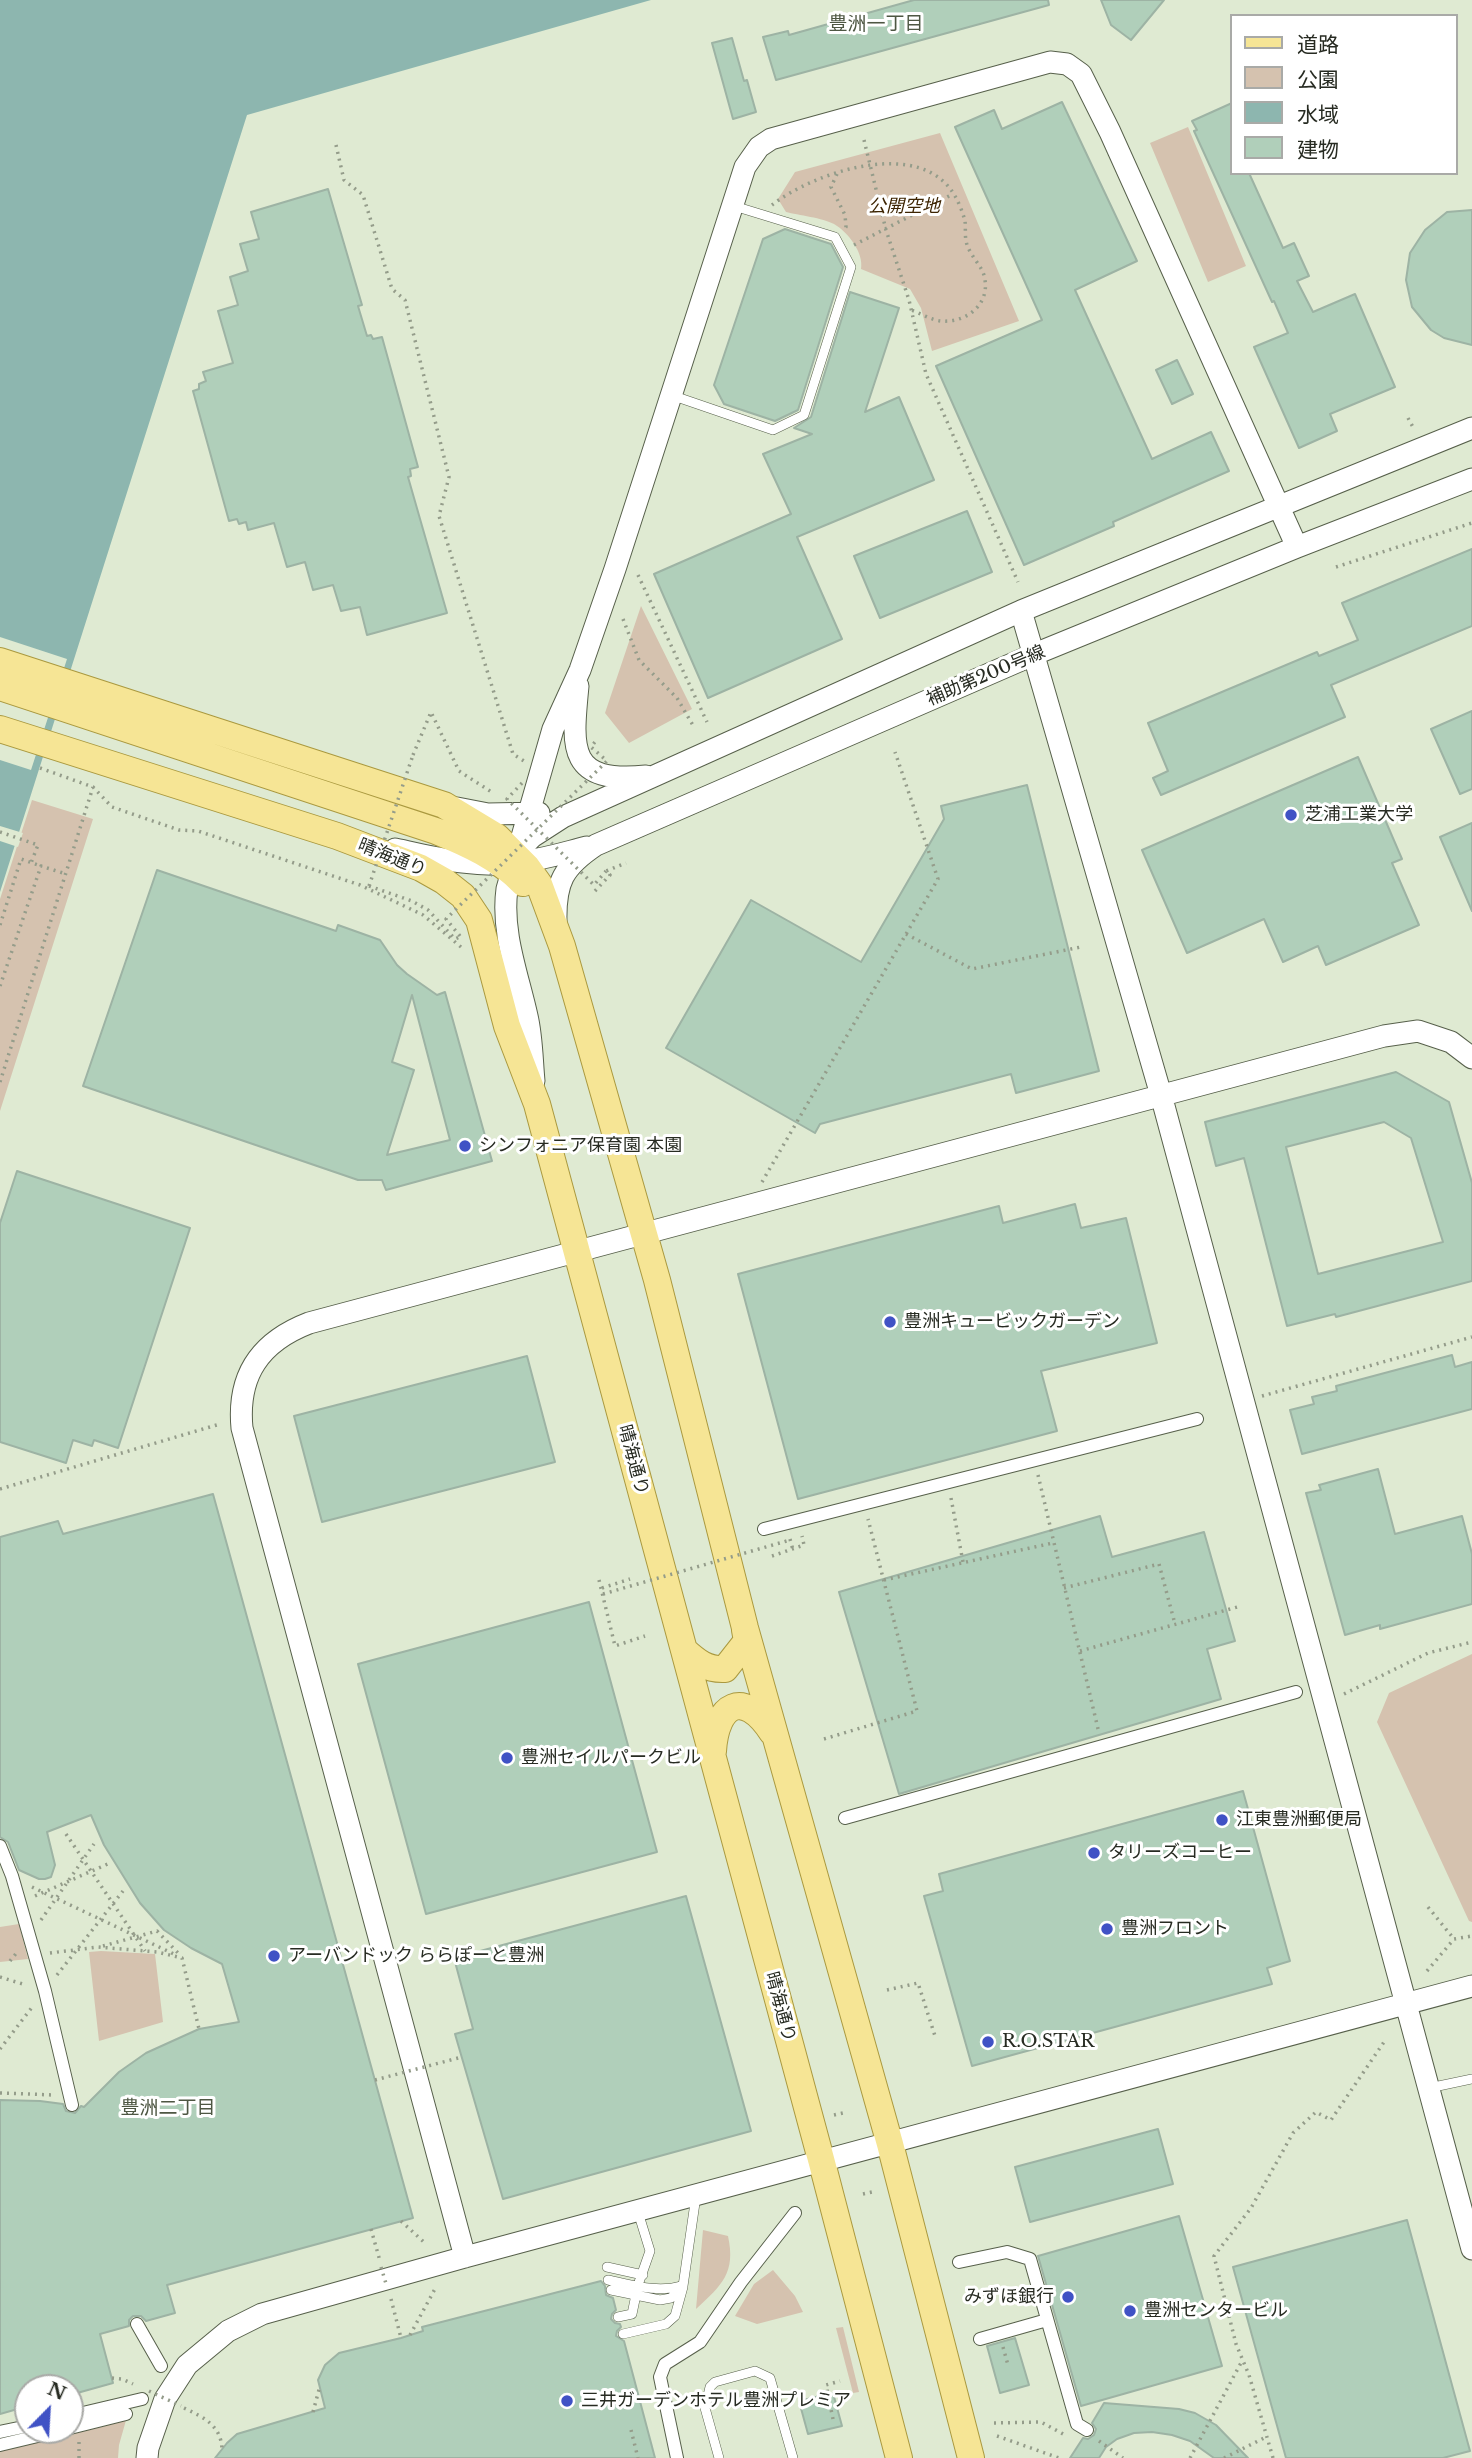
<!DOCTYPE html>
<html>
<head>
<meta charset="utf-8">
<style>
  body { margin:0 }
  #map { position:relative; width:1472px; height:2458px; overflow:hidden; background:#dfead2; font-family:"Libre Baskerville","Noto Sans JP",serif }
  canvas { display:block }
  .legend { position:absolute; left:1230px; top:14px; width:228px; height:161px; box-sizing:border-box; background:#fff; border:2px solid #a9aaa7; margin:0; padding:9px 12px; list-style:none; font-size:21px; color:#272b22 }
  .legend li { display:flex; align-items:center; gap:14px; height:35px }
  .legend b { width:35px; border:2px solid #a9aaa7 }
  .north { position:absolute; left:14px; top:2374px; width:70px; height:70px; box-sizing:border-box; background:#fff; border:2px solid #a9aaa7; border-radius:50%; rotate:24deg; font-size:19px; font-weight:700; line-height:28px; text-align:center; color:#272b22 }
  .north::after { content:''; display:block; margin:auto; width:24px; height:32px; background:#4052c5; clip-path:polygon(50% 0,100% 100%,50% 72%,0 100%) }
</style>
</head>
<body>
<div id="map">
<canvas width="1472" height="2458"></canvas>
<ul class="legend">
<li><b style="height:9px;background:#f6e595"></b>道路</li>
<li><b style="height:19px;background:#d5c2af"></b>公園</li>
<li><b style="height:19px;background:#8db6af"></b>水域</li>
<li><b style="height:19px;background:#b0cfba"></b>建物</li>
</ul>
<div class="north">N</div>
</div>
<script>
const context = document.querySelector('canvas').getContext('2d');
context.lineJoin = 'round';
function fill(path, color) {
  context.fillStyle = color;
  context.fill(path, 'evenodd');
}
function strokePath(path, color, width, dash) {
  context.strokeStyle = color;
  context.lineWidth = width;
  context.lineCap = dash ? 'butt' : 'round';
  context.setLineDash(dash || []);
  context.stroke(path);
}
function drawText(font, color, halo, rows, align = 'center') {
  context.font = font + ' "Libre Baskerville","Noto Sans JP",serif';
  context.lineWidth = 6;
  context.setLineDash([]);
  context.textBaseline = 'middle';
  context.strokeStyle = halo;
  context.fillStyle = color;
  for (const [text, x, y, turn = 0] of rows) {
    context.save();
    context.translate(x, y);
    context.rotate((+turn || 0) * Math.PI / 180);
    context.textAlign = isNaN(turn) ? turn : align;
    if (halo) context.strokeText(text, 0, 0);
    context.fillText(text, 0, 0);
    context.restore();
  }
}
const green = new Path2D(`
  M1188 127 1246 266 1208 282 1150 143Z
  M940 133 1019 321 932 351 921 308 910 289 861 269C864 253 848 232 834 224 823 218 798 215 786 212L778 199 795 172Z
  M641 606 692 709 629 743 605 713Z
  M32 800 93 819 0 1111V899Z
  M1472 1654V1922L1469 1921 1377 1722 1389 1693Z
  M19 1924 28 1959 0 1962V1927Z
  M101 1951 155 1954 163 2022 99 2041 89 1952Z
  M703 2230 728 2236C736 2273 722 2285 696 2309Z
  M773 2270 795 2296 803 2312 757 2324 735 2316 754 2284Z
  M843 2327 859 2392 853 2393 836 2328Z
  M132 2399 119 2445 118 2458H0V2434L28 2430H70Z`);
const water = new Path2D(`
  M0 0H651L247 115 0 892Z`);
const pier = new Path2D(`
  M0 637 67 659 31 770 0 760Z
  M0 826 23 833 18 847 0 841Z`);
const building = new Path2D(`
  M914 0H1048L1049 5 776 80 763 37 788 31 789 35Z
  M1101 0H1164L1131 40 1111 25Z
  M732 38 744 81 747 80 756 112 733 119 712 43Z
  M1062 102 1137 261 1075 290 1152 459 1211 432 1229 471 1113 522 1114 526 1024 565 936 366 1042 320 955 127 994 110 1002 129Z
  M1232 103V173H1249L1283 248 1294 243 1309 276 1297 281 1313 312 1355 294 1395 387 1330 414 1337 431 1299 448 1254 347 1288 333 1274 301 1272 302 1194 131 1197 130 1192 121Z
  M328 189 362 305 358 306 367 336 371 335 373 339 382 337 418 467 410 469 411 476 408 477 447 613 367 635 360 607 341 611 333 585 313 590 305 562 287 567 274 523 248 530 246 522 239 524 237 519 229 521 193 391 199 389V384L206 381 203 372 233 363 218 311 238 305 230 277 248 271 240 244 259 239 251 212Z
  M1472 210V345L1444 338 1431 330 1412 307 1406 280 1410 253 1425 230 1447 212Z
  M785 229 831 244 843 267 798 410 775 421 724 404 714 385 763 239Z
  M850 292 899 308 865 412 899 397 934 480 797 537 842 639 708 698 654 574 791 514 763 454 812 434 794 428 811 417Z
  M1177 360 1193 394 1172 404 1156 370Z
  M967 511 992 572 880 618 854 556Z
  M1472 549V626L1331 685 1345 717 1161 795 1153 778 1168 771 1148 723 1317 652 1319 656 1358 640 1342 603Z
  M1472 711V789L1460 794 1431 729Z
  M1358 757 1402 859 1392 863 1419 925 1326 965 1318 946 1283 962 1264 919 1187 953 1142 850Z
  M1027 785 1099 1071 1016 1093 1011 1074 820 1124 815 1133 666 1048 751 900 861 962 944 819 941 806Z
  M1472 823V911L1440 837Z
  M157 870 336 931 338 925 380 940 397 965 407 974 437 995 445 992 492 1161 386 1190 382 1180H358L83 1086ZM412 995 450 1140 387 1155 414 1070 392 1062Z
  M1396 1072 1449 1102 1472 1183V1281L1336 1317 1335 1314 1287 1326 1244 1158 1216 1166 1205 1122ZM1384 1122 1411 1138 1443 1242 1318 1274 1286 1147Z
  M17 1171 190 1228 118 1448 94 1440 92 1446 73 1440 66 1463 0 1442V1223Z
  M1075 1204 1081 1228 1126 1218 1157 1343 1041 1371 1057 1431 798 1499 738 1274 999 1206 1003 1223Z
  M1452 1355 1455 1367 1472 1362V1409L1302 1454 1290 1410 1314 1404 1312 1397 1337 1391 1336 1386Z
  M527 1356 555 1462 322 1522 294 1416Z
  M1378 1469 1395 1534 1462 1516 1472 1554V1604L1380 1629V1625L1345 1635 1306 1493 1321 1490 1319 1485Z
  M213 1494 413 2218 167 2285 175 2313 146 2321 141 2316H133L129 2320V2326L100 2334 113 2383 70 2395V2388H28V2406L0 2414V2100L40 2101 63 2104 66 2111 75 2113 81 2106 84 2107 119 2072 146 2053 199 2029 239 2022 222 1964 191 1948 164 1930 140 1903 104 1845 91 1815 47 1832 55 1865 51 1877 45 1879H39L19 1870 8 1842 0 1837V1537L58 1521 63 1534Z
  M1100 1516 1112 1557 1204 1532 1235 1641 1207 1649 1221 1699 899 1794 839 1592Z
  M589 1602 657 1852 426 1914 358 1664Z
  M1243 1791 1290 1961 1267 1968 1272 1984 972 2066 924 1896 943 1891 939 1874Z
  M686 1896 751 2131 503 2199 455 2034 473 2029 454 1958Z
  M1158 2129 1173 2184 1030 2222 1015 2167Z
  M1179 2216 1222 2366 1081 2406 1038 2256Z
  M1407 2220 1470 2451 1443 2458H1286L1233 2267Z
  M601 2281 605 2286 606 2295 613 2298 616 2310 612 2314 611 2319 615 2323 620 2324 621 2327 617 2331 616 2336 624 2341 655 2458H215L227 2443 237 2434 325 2408 318 2380 325 2365 339 2353 401 2338 423 2331 422 2327Z
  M1015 2338 1029 2385 1000 2393 987 2346Z
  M833 2393 842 2426 808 2434 799 2401Z
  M1104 2403 1179 2409 1195 2413 1216 2425 1248 2458H1214L1190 2441 1172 2435 1152 2432 1134 2433 1117 2439 1106 2447 1099 2458H1070L1083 2438 1088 2439 1094 2435 1096 2429 1092 2423Z`);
const path = new Path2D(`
  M864 140 886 230 909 300 926 374 1018 582
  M336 145 344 180 363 195 392 289 405 300 449 477 439 516 513 754 524 761
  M837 174 831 187 845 215 846 227 844 229
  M772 205C814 172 921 136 955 196 959 203 963 213 965 221 966 229 964 239 968 247 972 258 984 268 985 280 989 306 965 323 941 321 931 320 920 313 911 310
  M854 245 953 194
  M1408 418 1414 429
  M1336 567 1472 523
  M638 575 707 722
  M623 619 639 660 677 698 694 727
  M413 755 431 712 459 771 493 793
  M40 768 93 787 112 807 179 830 198 831 360 885 423 915 461 947
  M0 832 38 845 31 863
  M369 886 412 901 428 910 455 939 460 937
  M595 891 610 875 606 871 626 863
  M0 925 21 859 41 866
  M906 934 972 969 1081 947
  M0 986 41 866 66 874
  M0 1082 93 787
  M762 1182 938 879 895 752
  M1262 1396 1472 1337
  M1038 1475 1099 1733
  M0 1489 220 1424
  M951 1498 963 1562
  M790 1539 793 1550
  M772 1556 804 1545 802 1536
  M599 1580 615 1646 645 1636
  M884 1580 1053 1543
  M602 1588 630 1579
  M1064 1588 1159 1564 1175 1624
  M1080 1651 1241 1606
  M1344 1694 1428 1653 1472 1642
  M824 1739 917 1711 868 1519
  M66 1834 145 1951
  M32 1887 174 1954
  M35 1896 110 1863
  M1428 1907 1454 1939
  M41 1920 94 1844
  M103 1946 157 1931 181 1956
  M50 1953 98 1947 157 1952 182 1958 199 2029
  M10 1961 18 1951
  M1427 1971 1454 1939 1472 1936
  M57 1975 123 1891
  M0 1977 26 1985
  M887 1990 918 1983 935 2036
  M0 2049 33 2006
  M0 2093 54 2095
  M834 2115 847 2112
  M863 2194 872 2192
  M401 2221 426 2244
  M371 2229 380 2261
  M391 2299 401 2338
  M410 2335 436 2287
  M1003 2347 1008 2365
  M112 2378 122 2379 133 2384
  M184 2408C203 2417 221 2425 222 2449
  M313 2412 320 2386
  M833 2419 826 2385 840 2381
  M994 2423 1041 2422 1065 2435
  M631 2430 638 2458
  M997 2436 1059 2458
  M1099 2441 1123 2458
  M79 2458V2442
  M1190 2458 1242 2361
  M1224 2458 1266 2437
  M1273 2458 1249 2375 1236 2344 1214 2256 1251 2208 1293 2133 1316 2112 1331 2120 1384 2042`);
const service = new Path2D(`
  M671 395 773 430 804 415 851 267 835 237 734 206
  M1429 2088 1472 2079
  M607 2267 643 2275
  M608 2280C633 2285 657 2293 681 2286
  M611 2290 660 2300 671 2298 683 2286 696 2196
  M618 2317 632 2314 638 2285 650 2251 638 2212
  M623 2334 666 2324 675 2316 683 2287
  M719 2458 705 2408 710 2387 715 2382 755 2371 770 2378 793 2458`);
const pedestrian = new Path2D(`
  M764 1529 1197 1419
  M845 1818 1296 1692
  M0 1846 12 1876 45 1991 72 2105
  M959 2262 1007 2252 1030 2259 1077 2424 1087 2430
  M137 2324 161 2366
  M980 2339 1047 2320
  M70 2416 142 2399
  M70 2428 126 2414
  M0 2432 28 2426
  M0 2445 63 2430
  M677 2458 660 2377 665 2364 700 2342 741 2282 795 2213`);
const tertiary = new Path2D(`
  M1021 611 1161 1095 1472 2249
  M578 686C572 748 567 784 646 776
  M457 808 488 814 539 813
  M395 849C434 857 473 868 513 863 538 861 563 853 587 847
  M519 850 532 837 563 817 1021 611 1472 428
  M556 922C555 882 563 867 596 845L1035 654 1297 547 1472 479
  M534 1081C532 1060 532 1037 527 1016 518 975 501 932 507 889L553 729 580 670 615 569 745 167 759 147 771 139 1050 62 1067 64 1081 74 1110 132 1297 547
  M465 2257 242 1428C237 1375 260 1342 309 1323L1384 1036 1418 1031 1451 1042 1472 1058
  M147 2458 148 2448 165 2399 187 2365 228 2331 262 2314 465 2257 1472 1986`);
const primary = new Path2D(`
  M0 661 444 805 497 837 527 867 539 884 562 946 657 1280 745 1628 890 2144 971 2458
  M0 687 436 831C468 844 499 858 523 883
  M0 729 337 836 421 868 444 881 463 896 479 920 507 1026 537 1104 822 2163 899 2458
  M684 1650C697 1662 707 1670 725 1669L747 1641 745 1630
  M713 1751C716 1704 743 1688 772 1732`);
const pathBridge = new Path2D(`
  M522 783 507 799 594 885 606 871
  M369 886 413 755
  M460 936 446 919 607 761 591 747 595 742
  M603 1594 790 1540
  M375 2080 462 2057
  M381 2267 387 2287
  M149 2391 181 2406`);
const markers = [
  [1291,815,7,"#4052c5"],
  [465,1146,7,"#4052c5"],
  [890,1322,7,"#4052c5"],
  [507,1758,7,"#4052c5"],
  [1222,1820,7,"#4052c5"],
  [1094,1853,7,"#4052c5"],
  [1107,1929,7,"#4052c5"],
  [274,1956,7,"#4052c5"],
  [988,2042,7,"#4052c5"],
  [1068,2297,7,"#4052c5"],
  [1130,2311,7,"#4052c5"],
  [567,2401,7,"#4052c5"]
];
const parkNames = [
  ["公開空地",904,207]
];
const streetNames = [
  ["補助第200号線",986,676,-23],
  ["晴海通り",392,858,22],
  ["晴海通り",633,1460,75],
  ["晴海通り",780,2007,75]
];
const poiNames = [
  ["芝浦工業大学",1305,815],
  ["シンフォニア保育園 本園",479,1146],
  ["豊洲キュービックガーデン",904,1322],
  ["豊洲セイルパークビル",521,1758],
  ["江東豊洲郵便局",1236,1820],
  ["タリーズコーヒー",1108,1853],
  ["豊洲フロント",1121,1929],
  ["アーバンドック ららぽーと豊洲",288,1956],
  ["R.O.STAR",1002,2042],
  ["みずほ銀行",1054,2297,"right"],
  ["豊洲センタービル",1144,2311],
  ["三井ガーデンホテル豊洲プレミア",581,2401]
];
const neighbourhoodNames = [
  ["豊洲一丁目",876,25],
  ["豊洲二丁目",168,2109]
];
fill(green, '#d5c2af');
fill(water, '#8db6af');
fill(pier, '#dfead2');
fill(building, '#b0cfba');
strokePath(building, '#9db3a4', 2);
strokePath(service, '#57604b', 10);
strokePath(pedestrian, '#57604b', 14);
strokePath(tertiary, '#57604b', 23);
strokePath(primary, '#aa993f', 28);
strokePath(path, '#949c8a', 3.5, [2, 5]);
strokePath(service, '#fff', 9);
strokePath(pedestrian, '#fff', 12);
strokePath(tertiary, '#fff', 21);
strokePath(primary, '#f6e595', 26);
strokePath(pathBridge, '#949c8a', 3.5, [2, 5]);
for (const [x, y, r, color] of markers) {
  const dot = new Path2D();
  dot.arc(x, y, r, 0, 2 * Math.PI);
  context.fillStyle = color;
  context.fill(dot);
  strokePath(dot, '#fff', 2.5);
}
drawText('italic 18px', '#3d2402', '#fff', parkNames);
drawText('18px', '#272b22', '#fff', streetNames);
drawText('18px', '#272b22', '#fff', poiNames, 'left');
drawText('19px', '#4e5743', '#fff', neighbourhoodNames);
</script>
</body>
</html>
